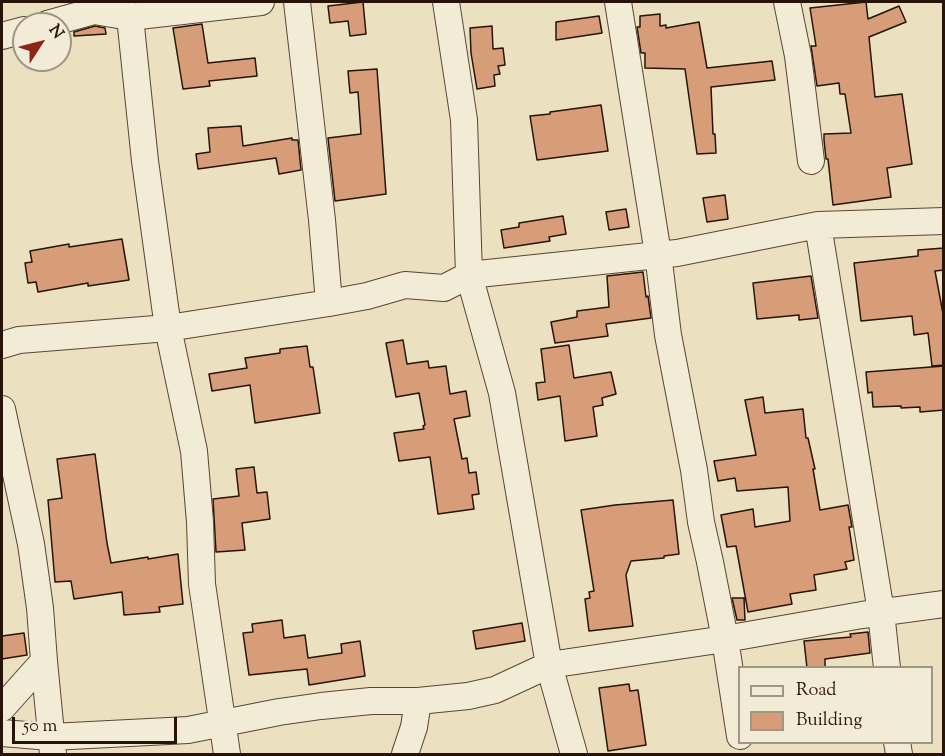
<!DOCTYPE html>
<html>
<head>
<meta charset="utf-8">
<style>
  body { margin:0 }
  #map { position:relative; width:945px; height:756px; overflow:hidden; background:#ebe1c0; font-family:"Sorts Mill Goudy",serif }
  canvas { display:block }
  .frame { position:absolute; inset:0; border:3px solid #271307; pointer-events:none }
  .legend { position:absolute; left:738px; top:666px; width:195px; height:78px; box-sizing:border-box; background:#f2ecd6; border:2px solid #a19583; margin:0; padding:8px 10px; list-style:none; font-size:18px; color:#271307 }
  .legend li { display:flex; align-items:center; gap:12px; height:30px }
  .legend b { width:30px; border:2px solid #a19583 }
  .north { position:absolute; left:12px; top:12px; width:60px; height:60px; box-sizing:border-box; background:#f2ecd6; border:2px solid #a19583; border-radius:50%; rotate:54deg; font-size:16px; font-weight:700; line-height:24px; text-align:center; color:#271307 }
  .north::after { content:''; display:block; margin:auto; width:21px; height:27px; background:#8f2418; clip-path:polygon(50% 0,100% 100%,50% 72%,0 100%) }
  .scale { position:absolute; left:12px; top:717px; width:165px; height:27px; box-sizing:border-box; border:3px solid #271307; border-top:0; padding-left:8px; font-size:18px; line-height:21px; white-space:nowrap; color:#271307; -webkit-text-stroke:4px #f2ecd6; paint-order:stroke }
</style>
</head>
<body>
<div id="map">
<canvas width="945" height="756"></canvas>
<div class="frame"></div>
<ul class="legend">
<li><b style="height:8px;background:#f2ecd6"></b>Road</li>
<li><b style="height:16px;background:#d79d79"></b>Building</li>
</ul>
<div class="north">N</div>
<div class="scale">50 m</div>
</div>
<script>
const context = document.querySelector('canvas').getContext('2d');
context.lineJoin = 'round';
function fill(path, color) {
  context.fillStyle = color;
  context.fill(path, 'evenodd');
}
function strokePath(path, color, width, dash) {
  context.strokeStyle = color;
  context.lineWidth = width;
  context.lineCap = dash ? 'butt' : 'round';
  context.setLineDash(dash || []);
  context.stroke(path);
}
const building = new Path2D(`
  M363 2 366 34 350 36 348 21 330 23 328 6Z
  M866 2 868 19 899 6 906 22 869 37 875 97 902 94 912 164 887 168 891 197 833 205 828 159H826L824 140V134L851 133 845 94H840L839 83 817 86 811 46H816L810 8Z
  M660 14V26L666 25V28L699 22 707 68 772 61 775 80 711 87 713 134H715L716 153 697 154 685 69 645 68V53H641L637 27H640V16Z
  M599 16 602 33 556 40V22Z
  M202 24 208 63 255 58 257 76 209 81 210 86 183 89 173 28Z
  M95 26 105 28 106 34 74 36V32Z
  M492 26 493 49 503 48 505 65 498 66 500 74 494 75 495 86 477 89 471 53 470 28Z
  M377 69 386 194 335 201 328 138 361 134 358 92 350 93 348 71Z
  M601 105 608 151 537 160 530 116 550 114V112Z
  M241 126 243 146 292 138V140H298L301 170 279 174 276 158 198 169 196 154 210 152 208 128Z
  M725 195 728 219 707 222 703 198Z
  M626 209 629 227 609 230 606 212Z
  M563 216 566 234 549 237 550 241 504 248 501 230 519 227V223Z
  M122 239 129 280 88 286V283L38 292 36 282 28 283 25 263 32 262 30 251 69 244V247Z
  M944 248V270L935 271 944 319V365L932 366 928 333 914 335 912 316 861 321 854 263 918 256V250Z
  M643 272 646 297 648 296 651 318 606 324 608 336 555 343 551 322 577 317V311L609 307 607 276Z
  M811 276 818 318 799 320V315L757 319 753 283Z
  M403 340 407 364 428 361 429 368 446 366 450 394 466 391 470 416 454 419 462 459 467 458 469 473 476 472 479 494 472 495 474 509 438 514 430 457 399 461 394 433 424 429 423 426 425 425 419 393 396 397 386 343Z
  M569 345 574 378 611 372 616 394 602 398 603 405 593 407 597 436 565 441 560 396 538 400 536 383 545 382 541 349Z
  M307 346 310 367H313L320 413 255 423 250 385 212 391 209 374 247 368 245 358 280 353V349Z
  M944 366V410L920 412V407L901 408V406L873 407 872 392 868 393 866 372Z
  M763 397 765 413 803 409 806 438H808L815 469H813L820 510 848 505 852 527H849L854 560 845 562 847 569 814 575 816 590 790 594 792 604 748 612 736 546 727 547 721 515 753 509 755 527 790 521 788 487 737 491 735 478 718 481 714 461 756 455 745 400Z
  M95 454 107 543 111 563 148 557V559L178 554 183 604 159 607 160 612 124 615 122 592 74 599 71 581 55 582 48 500 62 498 57 459Z
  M254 467 257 493 267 492 270 519 242 523 245 550 216 552 213 499 239 496 236 469Z
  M673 500 679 554 664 556V558L631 561 626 575 633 626 589 631 585 599 590 598 589 592 594 591 581 510 615 505Z
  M732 598H744L745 620H737Z
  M282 620 284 638 305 635 308 658 342 653 341 644 360 641 365 676 309 685 307 669 249 675 243 633 253 632 252 624Z
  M522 623 525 641 476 649 473 631Z
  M868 632 870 653 825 659V668H807L804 641 851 637 850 634Z
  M24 633 27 655 2 659V636Z
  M629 684 630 691 638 690 646 745 608 751 599 688Z`);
const minor = new Path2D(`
  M116 2 130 17 145 161 168 328 194 451 200 522 202 584 227 754
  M297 2 322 220 329 303
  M446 2 464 120 469 275 502 393 549 665 574 754
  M618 2 658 254 668 335 694 470 701 522 710 562 725 639 740 736
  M787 2 798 56 811 161
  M47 24 94 11 130 17 261 2
  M2 36 24 30
  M818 225 881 612 887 668
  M2 345 19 340 168 328 329 303 367 296 405 285 444 288 469 275 677 253 818 225 944 221
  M2 409 31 544 40 608 44 661 53 754
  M2 708 44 661
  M2 733 51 737 188 730 279 712 321 706 371 701H418L468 696 495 690 549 665 725 639 862 615 944 604
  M897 742 899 754
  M405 754 414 727 418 701`);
fill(building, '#d79d79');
strokePath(building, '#271307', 1.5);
strokePath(minor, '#584635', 28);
strokePath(minor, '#f2ecd6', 26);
</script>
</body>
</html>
